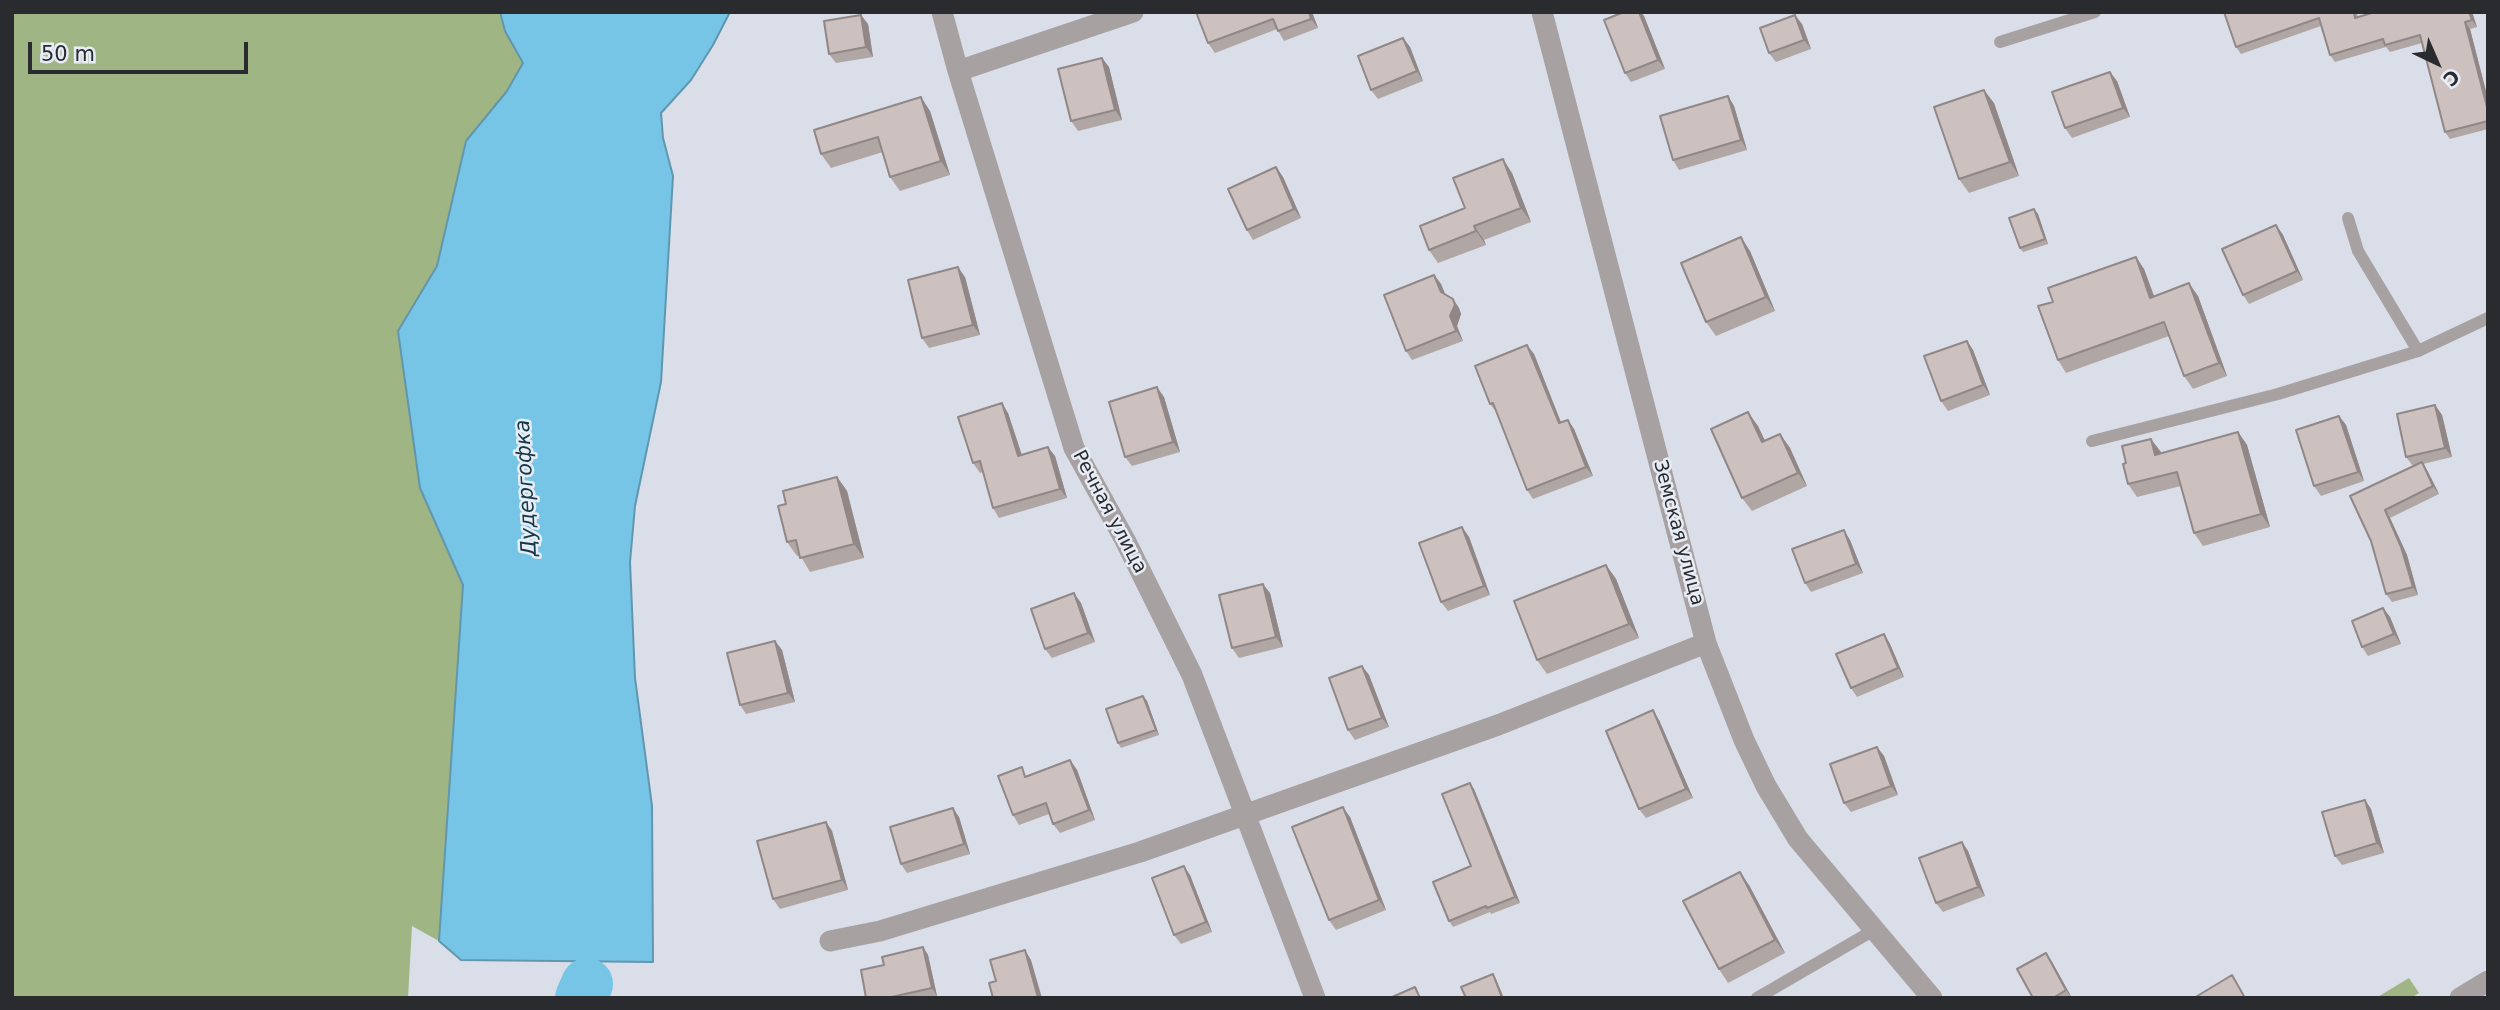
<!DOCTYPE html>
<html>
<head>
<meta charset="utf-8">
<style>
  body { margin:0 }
  #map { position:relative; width:2500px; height:1010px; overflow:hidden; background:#d9dee8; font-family:"DejaVu Sans",sans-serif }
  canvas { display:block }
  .frame { position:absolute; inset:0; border:14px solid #2a2b2f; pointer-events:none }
  .north { position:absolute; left:2402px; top:28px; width:70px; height:70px; -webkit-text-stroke:5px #e7ecf5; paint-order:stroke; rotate:136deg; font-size:19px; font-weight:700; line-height:28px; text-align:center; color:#2a2b2f }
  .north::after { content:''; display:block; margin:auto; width:24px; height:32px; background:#2a2b2f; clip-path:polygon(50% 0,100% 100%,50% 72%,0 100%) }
  .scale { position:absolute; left:28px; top:42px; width:220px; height:32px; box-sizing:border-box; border:4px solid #2a2b2f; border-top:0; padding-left:9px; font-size:21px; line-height:24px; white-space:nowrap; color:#2a2b2f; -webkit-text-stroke:5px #e7ecf5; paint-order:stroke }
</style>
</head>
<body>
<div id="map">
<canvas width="2500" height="1010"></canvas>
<div class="frame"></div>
<div class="north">С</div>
<div class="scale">50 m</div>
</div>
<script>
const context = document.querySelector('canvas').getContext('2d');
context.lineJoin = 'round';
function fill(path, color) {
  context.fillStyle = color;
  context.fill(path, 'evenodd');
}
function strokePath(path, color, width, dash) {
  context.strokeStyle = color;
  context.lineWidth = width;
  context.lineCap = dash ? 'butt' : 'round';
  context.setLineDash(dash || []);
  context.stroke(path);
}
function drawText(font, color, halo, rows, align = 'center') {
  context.font = font + ' "DejaVu Sans",sans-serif';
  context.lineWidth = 5;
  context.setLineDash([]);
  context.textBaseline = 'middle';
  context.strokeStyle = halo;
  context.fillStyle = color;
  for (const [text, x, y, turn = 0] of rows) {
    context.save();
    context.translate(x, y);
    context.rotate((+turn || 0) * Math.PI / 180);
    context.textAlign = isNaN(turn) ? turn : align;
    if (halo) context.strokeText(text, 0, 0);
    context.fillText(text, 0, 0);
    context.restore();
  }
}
const green = new Path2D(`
  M12 12H500L505 31 523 63 507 91 466 141 437 266 398 331 420 488 463 585 439 941 412 926 408 998H12Z
  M2409 978 2419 993 2411 998H2376Z`);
const water = new Path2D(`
  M500 12H730L713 45 691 80 661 113 663 138 673 176 661 382 635 506 630 562 635 678 652 806 653 962 461 960 439 941 463 585 420 488 398 331 437 266 466 141 507 91 523 63 505 31Z`);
const river = new Path2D(`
  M581 998 587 984`);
const service = new Path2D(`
  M2000 42 2095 12
  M2348 218 2358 251 2418 351
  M2092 441 2278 394 2418 351 2488 318
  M1757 998 1874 930`);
const minor = new Path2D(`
  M942 12 958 71 1074 448 1125 540 1192 675 1315 998
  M1542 12 1706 643 1744 740 1766 786 1798 839 1932 998
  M958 71 1133 12
  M830 941 880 931 1140 852 1498 725 1706 643
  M2460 998 2488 981`);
const wall = new Path2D(`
  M1196 12H1312L1318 28 1284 41 1277 29 1215 53 1208 43Z
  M2224 12H2357L2358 17 2472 12 2477 27 2470 29 2488 99V129L2450 139 2445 132 2422 43 2390 52 2386 47 2335 62 2330 55 2321 26 2241 54 2236 47Z
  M1644 16 1665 69 1631 82 1625 73Z
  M868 24 873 57 836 63 829 54Z
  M1802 24 1811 49 1776 62 1769 53Z
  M1403 38 1410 47 1423 81 1378 99 1371 90Z
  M1109 67 1122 120 1078 131 1071 121Z
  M2117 81 2130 117 2072 138 2065 128Z
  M1728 96 1734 106 1747 150 1679 170 1673 160Z
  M1994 103 2019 176 1969 193 1959 179Z
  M930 111 950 175 900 191 890 177 883 152 831 168 821 154Z
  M1276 167 1283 177 1301 218 1253 240 1247 230Z
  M1512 173 1531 222 1484 240 1486 245 1438 263 1429 250 1465 208Z
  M2034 209 2038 214 2048 244 2023 252 2020 248Z
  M2276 225 2283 235 2303 280 2249 304 2243 295Z
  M1750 251 1775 311 1716 336 1706 322Z
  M2136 257 2144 269 2154 296H2198L2227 376 2193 389 2184 376 2169 336 2066 373 2058 360 2053 302Z
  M1434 275 1441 284 1445 294 1453 299 1459 308 1461 314 1457 326 1463 341 1412 360 1406 351Z
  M965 277 980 335 929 348 922 338Z
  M1967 341 1973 350 1990 395 1948 411 1941 401Z
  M1534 354 1561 422 1568 420 1574 429 1593 476 1533 499 1527 490 1497 413 1490 404Z
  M1164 397 1180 452 1132 466 1125 457Z
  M2435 405 2442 415 2452 457 2423 464 2427 470 2439 494 2390 518 2407 555 2418 595 2392 602 2386 594 2371 541 2350 496 2413 466 2406 457Z
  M1008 413 1022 455 1055 456 1067 498 999 518 993 508 983 472 980 473 973 463Z
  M2339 416 2346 425 2364 481 2321 496 2314 486Z
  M1758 426 1765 441 1780 434 1790 448 1807 486 1752 511 1742 498Z
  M2238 432 2247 445 2270 527 2203 546 2194 533 2181 486 2137 497 2128 484 2161 452V453Z
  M837 477 847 491 864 558 810 572 800 555 797 556 787 542 786 504Z
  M1462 527 1469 537 1490 595 1448 611 1441 602Z
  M1850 540 1863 573 1811 592 1805 583Z
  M1606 565 1616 579 1639 638 1547 674 1537 660Z
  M1270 593 1283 647 1239 658 1232 648Z
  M1081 603 1095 642 1052 658 1045 649Z
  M2383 608 2390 617 2401 644 2368 656 2362 647Z
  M1884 634 1890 644 1904 677 1857 697 1851 688Z
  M775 641 782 650 795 702 746 714 740 705Z
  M1362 666 1369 675 1389 727 1355 740 1348 730Z
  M1143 696 1147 701 1159 735 1121 748 1118 743Z
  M1659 720 1693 798 1646 818 1639 809Z
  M1877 747 1884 756 1898 795 1851 812 1844 803Z
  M1070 760 1077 770 1095 820 1060 833 1053 824 1049 814 1019 825 1013 815 1028 776Z
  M1474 789 1520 903 1491 914 1490 912 1453 927 1449 921 1471 866Z
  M2365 800 2371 809 2384 853 2342 865 2335 856Z
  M959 817 970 854 907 873 901 864Z
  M1350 817 1386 910 1336 930 1329 920Z
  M826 822 832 831 848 890 780 909 773 899Z
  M1962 842 1968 851 1985 896 1943 912 1936 903Z
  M1190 875 1212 932 1181 944 1174 935Z
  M1749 885 1785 953 1728 983 1719 969Z
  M923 947 928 955 937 996 928 998H866L884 965Z
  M2052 962 2072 998H2033Z`);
const shadedWall = new Path2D(`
  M1309 12H1312L1318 28 1311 19Z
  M1639 12H1641L1644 16 1665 69 1658 60Z
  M2469 12H2472L2477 27 2472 20Z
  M861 15 868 24 873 57 866 47Z
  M1795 15 1802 24 1811 49 1804 40Z
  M2465 22 2470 29 2488 99V111Z
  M1403 38 1410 47 1423 81 1417 71Z
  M1102 58 1109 67 1122 120 1115 110Z
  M2110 72 2117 81 2130 117 2123 108Z
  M1984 90 1994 103 2019 176 2010 162Z
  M1728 96 1734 106 1747 150 1741 140Z
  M921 97 930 111 950 175 941 161Z
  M1503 159 1512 173 1531 222 1521 208Z
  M1276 167 1283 177 1301 218 1294 209Z
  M2034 209 2038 214 2048 244 2045 239Z
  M2276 225 2283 235 2303 280 2297 271Z
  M1474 226 1484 240 1486 245 1476 231Z
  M1741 237 1750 251 1775 311 1766 297Z
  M2136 257 2144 269 2159 310 2150 298Z
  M958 267 965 277 980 335 973 325Z
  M1434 275 1441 284 1448 301 1441 292Z
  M2189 283 2198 296 2227 376 2219 363Z
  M1453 299 1459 308 1461 314 1457 326 1463 341 1456 331 1450 316Z
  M1967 341 1973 350 1990 395 1983 385Z
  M1527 345 1534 354 1565 433 1559 423Z
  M1157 387 1164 397 1180 452 1173 442Z
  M1002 403 1008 413 1025 465 1018 456Z
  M2435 405 2442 415 2452 457 2445 448Z
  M1748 412 1758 426 1772 456 1762 442Z
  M2339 416 2346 425 2364 481 2358 472Z
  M1568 420 1574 429 1593 476 1586 467Z
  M2238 432 2247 445 2270 527 2261 514Z
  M1780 434 1790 448 1807 486 1798 473Z
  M2151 439 2161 452 2164 468 2155 455Z
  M1048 447 1055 456 1067 498 1060 489Z
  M2422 462 2427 470 2439 494 2433 486Z
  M837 477 847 491 864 558 854 544Z
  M2385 510 2390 518 2407 555 2418 595 2413 587Z
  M1462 527 1469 537 1490 595 1484 586Z
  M1844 530 1850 540 1863 573 1856 564Z
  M1606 565 1616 579 1639 638 1629 624Z
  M1263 584 1270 593 1283 647 1276 637Z
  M1074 593 1081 603 1095 642 1088 633Z
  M2383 608 2390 617 2401 644 2394 634Z
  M1884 634 1890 644 1904 677 1898 668Z
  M775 641 782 650 795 702 788 693Z
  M1362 666 1369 675 1389 727 1382 718Z
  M1143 696 1147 701 1159 735 1156 730Z
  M1653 710 1659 720 1693 798 1686 789Z
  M1877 747 1884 756 1898 795 1891 786Z
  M1070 760 1077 770 1095 820 1089 810Z
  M1470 783 1474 789 1520 903 1515 897Z
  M2365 800 2371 809 2384 853 2377 843Z
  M1343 807 1350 817 1386 910 1379 900Z
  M953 808 959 817 970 854 964 844Z
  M826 822 832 831 848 890 842 880Z
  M1962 842 1968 851 1985 896 1978 887Z
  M1184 866 1190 875 1212 932 1206 922Z
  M1740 872 1749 885 1785 953 1775 940Z
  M923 947 928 955 937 996 932 988Z
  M1025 950 1031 960 1042 998H1038Z
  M2046 953 2052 962 2072 998 2066 990Z
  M1493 974 1496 979 1504 998H1502Z`);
const building = new Path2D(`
  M1196 12H1309L1311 19 1278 31 1273 19 1208 43Z
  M1624 12H1639L1658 60 1625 73 1604 20Z
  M2224 12H2354L2355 18 2375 12H2469L2472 20 2465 22 2488 111V121L2445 132 2420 35 2385 45 2383 39 2330 55 2319 18 2236 47Z
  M861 15 866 47 829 54 824 21Z
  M1795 15 1804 40 1769 53 1760 28Z
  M1403 38 1417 71 1371 90 1358 56Z
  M1102 58 1115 110 1071 121 1058 69Z
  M2110 72 2123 108 2065 128 2052 92Z
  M1984 90 2010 162 1959 179 1934 107Z
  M1728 96 1741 140 1673 160 1660 116Z
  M921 97 941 161 890 177 878 137 821 154 814 130Z
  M1503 159 1521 208 1474 226 1476 231 1429 250 1420 226 1465 208 1453 178Z
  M1276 167 1294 209 1247 230 1228 189Z
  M2034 209 2045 239 2020 248 2009 218Z
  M2276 225 2297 271 2243 295 2222 249Z
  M1741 237 1766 297 1706 322 1681 263Z
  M2136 257 2150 298 2189 283 2219 363 2184 376 2164 322 2058 360 2038 306 2053 302 2048 288Z
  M958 267 973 325 922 338 908 280Z
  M1434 275 1441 292 1453 299 1455 305 1450 316 1456 331 1406 351 1384 295Z
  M1967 341 1983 385 1941 401 1924 356Z
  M1527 345 1559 423 1568 420 1586 467 1527 490 1493 403 1490 404 1475 366Z
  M1157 387 1173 442 1125 457 1109 402Z
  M1002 403 1018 456 1048 447 1060 489 993 508 980 461 973 463 958 417Z
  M2435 405 2445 448 2406 457 2397 414Z
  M1748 412 1762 442 1780 434 1798 473 1742 498 1711 429Z
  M2339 416 2358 472 2314 486 2296 430Z
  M2238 432 2261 514 2194 533 2177 472 2128 484 2123 464 2126 463 2122 446 2151 439 2155 455Z
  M2422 462 2433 486 2385 510 2401 547 2413 587 2386 594 2371 541 2350 496Z
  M837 477 854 544 800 558 796 540 787 542 778 506 786 504 783 491Z
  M1462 527 1484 586 1441 602 1419 543Z
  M1844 530 1856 564 1805 583 1792 549Z
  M1606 565 1629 624 1537 660 1514 601Z
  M1263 584 1276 637 1232 648 1219 595Z
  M1074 593 1088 633 1045 649 1031 609Z
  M2383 608 2394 634 2362 647 2352 621Z
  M1884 634 1898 668 1851 688 1836 654Z
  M775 641 788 693 740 705 727 653Z
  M1362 666 1382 718 1348 730 1329 678Z
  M1143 696 1156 730 1118 743 1106 709Z
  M1653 710 1686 789 1639 809 1606 731Z
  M1877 747 1891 786 1844 803 1830 764Z
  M1070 760 1089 810 1053 824 1046 803 1013 815 998 776 1022 767 1025 777Z
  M1470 783 1515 897 1487 908 1486 906 1449 921 1433 882 1471 866 1442 794Z
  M2365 800 2377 843 2335 856 2322 812Z
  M1343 807 1379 900 1329 920 1292 827Z
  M953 808 964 844 901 864 890 827Z
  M826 822 842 880 773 899 757 841Z
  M1962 842 1978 887 1936 903 1919 858Z
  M1184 866 1206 922 1174 935 1152 878Z
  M1740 872 1775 940 1719 969 1683 901Z
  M923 947 932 988 887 998H866L861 970 884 965 882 957Z
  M1025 950 1038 998H993L989 983 996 981 990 960Z
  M2046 953 2066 990 2053 998H2033L2017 969Z
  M1493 974 1502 998H1466L1461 987Z
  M2232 975 2245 998H2194Z
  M1415 987 1420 998H1390Z`);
const streetNames = [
  ["Речная улица",1109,512,62],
  ["Земская улица",1678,533,75]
];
const waterNames = [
  ["Дудергофка",527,488,-93]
];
fill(green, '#a0b584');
fill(water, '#77c5e6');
strokePath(water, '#6097af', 2);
strokePath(river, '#77c5e6', 52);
strokePath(service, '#a7a1a2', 12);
strokePath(minor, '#a7a1a2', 21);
fill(wall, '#b0a6a4');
fill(shadedWall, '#908786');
fill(building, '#cdc1bf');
strokePath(building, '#908786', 2);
drawText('19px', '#2a2b2f', '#e7ecf5', streetNames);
drawText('italic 21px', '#153947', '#e7ecf5', waterNames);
</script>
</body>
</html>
